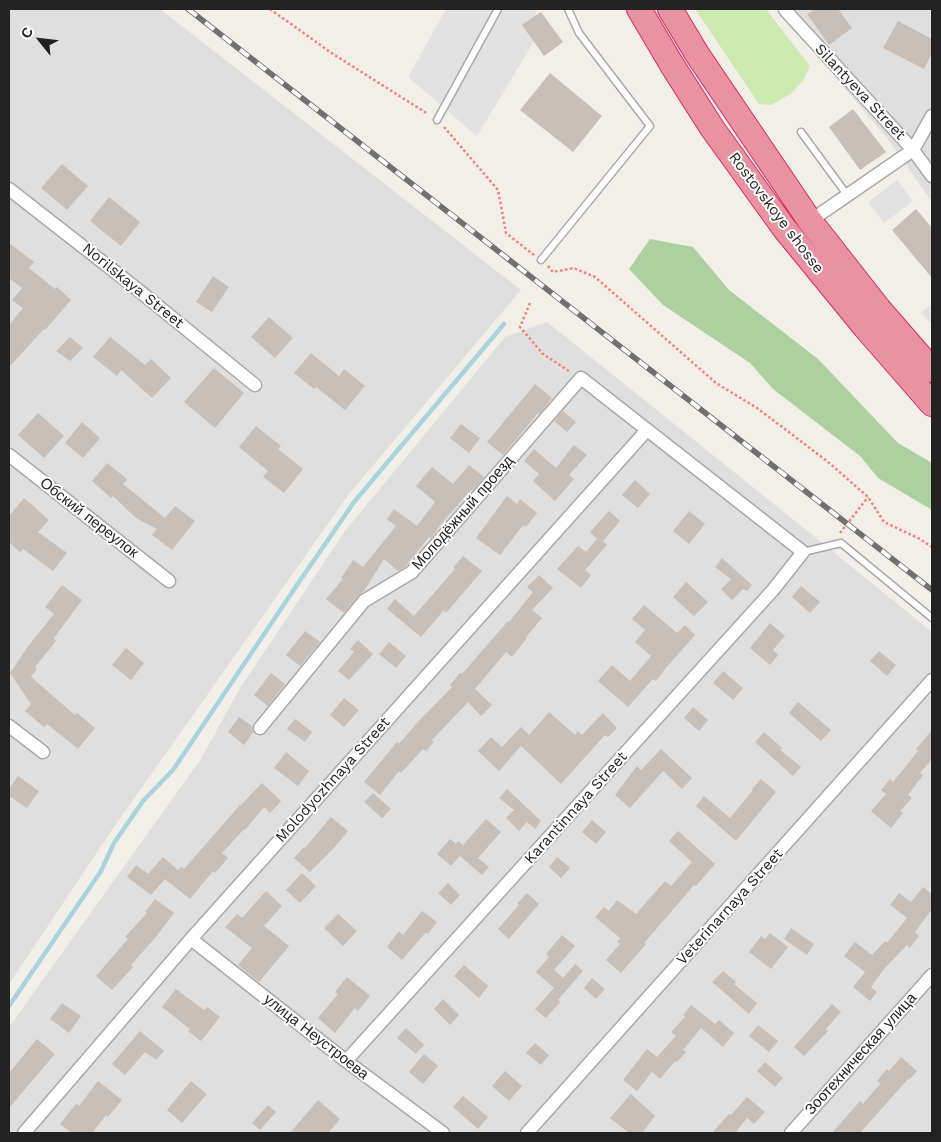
<!DOCTYPE html>
<html>
<head>
<meta charset="utf-8">
<style>
  body { margin:0 }
  #map { position:relative; width:941px; height:1142px; overflow:hidden; background:#f2efe9; font-family:"Work Sans",sans-serif }
  canvas { display:block }
  .frame { position:absolute; inset:0; border:10px solid #222; pointer-events:none }
  .north { position:absolute; left:15px; top:15px; width:50px; height:50px; -webkit-text-stroke:4px #fff; paint-order:stroke; rotate:299deg; font-size:14px; font-weight:700; line-height:20px; text-align:center; color:#222 }
  .north::after { content:''; display:block; margin:auto; width:18px; height:22px; background:#222; clip-path:polygon(50% 0,100% 100%,50% 72%,0 100%) }
</style>
</head>
<body>
<div id="map">
<canvas width="941" height="1142"></canvas>
<div class="frame"></div>
<div class="north">С</div>
</div>
<script>
const context = document.querySelector('canvas').getContext('2d');
context.lineJoin = 'round';
function fill(path, color) {
  context.fillStyle = color;
  context.fill(path, 'evenodd');
}
function strokePath(path, color, width, dash) {
  context.strokeStyle = color;
  context.lineWidth = width;
  context.lineCap = dash ? 'butt' : 'round';
  context.setLineDash(dash || []);
  context.stroke(path);
}
function drawText(font, color, halo, rows, align = 'center') {
  context.font = font + ' "Work Sans",sans-serif';
  context.lineWidth = 4;
  context.setLineDash([]);
  context.textBaseline = 'middle';
  context.strokeStyle = halo;
  context.fillStyle = color;
  for (const [text, x, y, turn = 0] of rows) {
    context.save();
    context.translate(x, y);
    context.rotate((+turn || 0) * Math.PI / 180);
    context.textAlign = isNaN(turn) ? turn : align;
    if (halo) context.strokeText(text, 0, 0);
    context.fillText(text, 0, 0);
    context.restore();
  }
}
const residential = new Path2D(`
  M9 9H160L521 290 349 494 114 827 9 984Z
  M777 9H932V202L888 139Z
  M547 322 815 537 932 632V1133H9V1027L201 759 240 688 345 531 505 337Z`);
const grass = new Path2D(`
  M695 9H766L772 17 810 66 803 80 792 93 771 105 759 104Z`);
const forest = new Path2D(`
  M650 239 693 247 729 290 818 359 898 443 932 463V510L878 478 860 456 773 389 750 363 663 305 629 269Z`);
const parking = new Path2D(`
  M446 9H536L533 43 477 136 408 77Z
  M897 180 913 201 884 223 868 202Z
  M932 304V325L921 312Z`);
const stream = new Path2D(`
  M9 1006 101 871 114 843 143 801 173 770 297 585 354 502 504 324`);
const building = new Path2D(`
  M815 9H838L852 28 829 45 807 14Z
  M541 12 563 42 544 56 522 25Z
  M898 21 932 39V53L924 69 883 48Z
  M550 73 602 116 573 152 520 110Z
  M853 109 886 152 860 170 829 127Z
  M62 164 88 186 67 210 41 188Z
  M109 197 140 222 121 246 90 221Z
  M916 209 932 228V278L892 230Z
  M9 243 34 262 29 268 55 289 57 287 71 300 45 330 44 329 9 367V325L23 308 12 300 22 288 9 278Z
  M213 276 229 287 212 312 196 302Z
  M269 317 293 338 275 358 251 337Z
  M70 337 83 348 70 361 56 351Z
  M110 337 145 365 151 359 171 378 152 398 121 370 117 376 93 357Z
  M311 353 339 376 344 369 365 386 345 410 316 387 314 389 294 373Z
  M214 368 244 393 215 428 184 402Z
  M535 384 552 398 542 411 539 414 538 413 503 455 487 442Z
  M563 411 576 422 567 432 554 421Z
  M38 413 64 436 44 458 18 435Z
  M82 422 100 438 83 458 65 443Z
  M461 424 480 438 469 453 450 438Z
  M256 426 281 446 278 449 303 469 284 493 263 477 268 471 239 447Z
  M574 445 587 455 569 475 574 479 555 501 533 481 539 474 524 461 534 449 556 468Z
  M107 463 127 479 123 484 165 518 175 506 195 521 172 550 152 535 157 529 136 518 113 496 111 498 92 481Z
  M469 465 484 477 472 491 471 490 441 524 431 538 429 537 405 567 398 571 384 559 364 591 358 596 344 613 326 599 343 579 341 578 353 560 363 567 396 526 387 519 394 509 417 526 435 502 416 486 432 467 453 484Z
  M635 480 650 494 638 508 622 495Z
  M507 496 517 504 520 499 537 513 526 527 523 525 500 555 476 538Z
  M24 498 49 520 38 532 67 553 53 571 23 549 20 552 9 542V516Z
  M609 511 620 521 603 541 607 545 585 570 591 575 581 588 557 569 578 546 586 552 597 539 590 532Z
  M689 511 705 524 689 544 673 531Z
  M463 556 482 571 446 613 444 610 421 637 387 609 395 599 414 616 455 569 453 568Z
  M722 558 752 585 747 591 743 589 732 600 721 589 731 579 715 567Z
  M539 575 553 588 532 610 542 618 526 637 527 638 512 657 506 652 475 689 492 705 481 716 468 702 432 740 434 742 426 751 423 749 401 773 399 771 380 795 364 782 397 742 399 744 417 723 452 687 450 685 460 673 462 674 508 621 509 622 533 592 527 587Z
  M686 582 708 602 694 616 673 597Z
  M62 585 82 600 54 638 56 641 35 667 37 668 31 677 75 715 77 713 95 728 78 749 47 724 44 727 25 711 31 704 10 673 29 645 54 614 45 607Z
  M801 586 820 602 810 613 792 597Z
  M644 605 677 633 685 625 695 635 665 669 656 681 653 679 628 707 598 681 612 665 630 681 651 656 635 642 645 630 632 619Z
  M770 623 785 636 773 650 778 655 770 665 750 648Z
  M305 631 320 642 300 666 286 655Z
  M358 640 373 654 349 680 338 671 354 652 350 649Z
  M389 642 406 656 396 668 379 654Z
  M126 648 144 663 131 680 112 665Z
  M879 651 896 665 887 676 870 661Z
  M723 671 743 688 733 700 713 683Z
  M271 673 285 684 268 706 254 695Z
  M344 698 359 710 344 727 330 715Z
  M798 702 831 730 821 741 789 713Z
  M693 707 708 720 699 731 684 718Z
  M549 712 575 735 578 731 582 735 603 713 617 728 608 737 605 735 561 784 521 746 499 771 478 751 491 737 502 747 521 727 529 735Z
  M239 717 252 726 253 732 244 745 228 732Z
  M295 719 312 732 305 742 287 729Z
  M932 730V759L920 773 923 775 908 795 912 798 900 811 903 813 891 828 871 811 886 794 881 790 890 779 893 782 918 751 916 749Z
  M764 732 782 748 780 750 801 767 793 776 755 742Z
  M661 749 692 778 682 789 663 771 630 808 615 795 637 766 641 770Z
  M286 752 309 771 298 786 274 768Z
  M18 776 39 791 27 808 9 796V789Z
  M761 779 776 792 736 841 696 806 704 796 730 818 753 790 752 789Z
  M262 783 281 801 270 813 264 807 245 830 244 829 222 853 228 858 215 873 213 871 190 899 165 879 151 895 127 877 136 865 148 874 163 857 178 870 181 867 184 869 240 805V806Z
  M507 789 541 821 535 829 527 822 519 831 506 818 514 810 499 798Z
  M373 793 391 809 382 818 364 802Z
  M331 817 348 831 334 848 310 872 294 858 304 847 305 848Z
  M486 819 501 832 478 858 489 867 482 875 460 856 451 866 437 854 450 839 456 844 458 841 463 845Z
  M592 820 606 832 596 844 582 832Z
  M678 831 715 864 696 886 694 885 677 905 644 943 646 944 621 973 606 960 620 944 617 942 620 938 595 917 604 907 609 911 617 900 636 914 665 881 671 886 692 862 669 841Z
  M557 857 570 868 561 878 549 867Z
  M302 873 316 886 300 903 286 890Z
  M448 883 460 895 451 905 438 893Z
  M923 887 932 894V909L915 932 919 936 910 948 907 945 884 969 871 987 877 992 870 1001 853 987 865 972 844 956 855 942 872 955 885 941 887 943 907 918 890 905 899 893 911 902Z
  M266 891 282 906 264 926 289 946 259 982 238 965 252 948 225 927 237 914 242 918Z
  M527 893 539 904 509 939 498 929 519 905 517 904Z
  M155 899 174 913 155 938 131 965 133 967 112 990 96 976 128 939 125 937 147 913 145 912Z
  M422 911 437 922 428 934 426 932 402 960 387 947 399 931 403 935Z
  M338 914 357 931 343 946 324 928Z
  M791 928 814 944 807 955 784 939Z
  M770 933 788 947 771 969 749 952 761 936 765 939Z
  M562 935 575 946 554 970 563 978 575 964 583 971 558 1000 560 1002 546 1018 535 1009 554 988 536 972 549 957 546 954Z
  M464 965 488 986 479 998 454 976Z
  M723 971 736 982 734 984 757 1003 749 1014 712 982Z
  M347 977 370 996 358 1011 355 1008 335 1033 318 1018 338 994 335 992Z
  M592 978 605 989 596 999 584 988Z
  M176 989 204 1010 207 1007 220 1017 201 1041 188 1031 190 1029 162 1007Z
  M443 999 459 1015 450 1025 434 1009Z
  M62 1003 81 1016 69 1033 50 1019Z
  M832 1004 841 1012 826 1029 828 1031 804 1056 794 1047Z
  M691 1005 715 1024 719 1020 734 1033 723 1047 701 1028 683 1050 686 1052 677 1062 675 1061 660 1079 652 1072 637 1091 623 1080 647 1049 657 1057 676 1036 671 1032 685 1017 683 1015Z
  M758 1025 778 1041 769 1052 749 1036Z
  M406 1028 424 1045 416 1054 397 1038Z
  M140 1031 164 1051 156 1060 145 1052 125 1075 112 1064Z
  M37 1039 55 1054 9 1108V1073Z
  M535 1043 549 1055 541 1065 526 1053Z
  M424 1054 438 1066 423 1084 409 1072Z
  M901 1057 917 1071 909 1080 908 1079 860 1133H832L860 1101 863 1104 880 1084 877 1081 887 1069 889 1071Z
  M765 1062 783 1078 775 1087 757 1071Z
  M505 1071 522 1086 509 1101 492 1086Z
  M98 1081 122 1100 108 1117 106 1115 92 1133H72L60 1124 76 1104 79 1106Z
  M191 1081 207 1094 182 1123 167 1110Z
  M631 1094 655 1116 642 1133H629L610 1118Z
  M463 1096 488 1117 478 1129 453 1107Z
  M747 1097 765 1112 754 1124 747 1118 735 1133H712L729 1114 731 1115Z
  M318 1100 340 1119 328 1133H290Z
  M268 1105 276 1112 260 1130 252 1123Z`);
const path = new Path2D(`
  M270 9 333 54 428 114
  M444 127 498 190 506 233 534 255
  M548 266 553 272 574 268 595 277 716 383 757 408 827 461 868 497 884 522 920 539 932 547
  M530 303 520 327 543 354 569 371
  M840 533 868 497`);
const lane = new Path2D(`
  M437 120 498 9
  M801 132 848 196
  M541 260 650 126 579 33 568 9
  M803 552 841 543 932 618`);
const street = new Path2D(`
  M785 9V10L913 150 932 176
  M9 189 132 285 255 385
  M810 221 913 150 932 116
  M9 455 169 581
  M9 726 43 752
  M260 728 364 601 412 572 581 378 803 552 773 590 346 1061
  M191 939 346 1061 443 1133
  M24 1133 191 939 647 430
  M527 1133 932 680
  M791 1133 932 975`);
const highway = new Path2D(`
  M639 9 672 65 712 128 784 228 864 326 932 404
  M670 9 697 54 810 221 879 309 932 370`);
const rail = new Path2D(`
  M188 9 932 590`);
const streetNames = [
  ["Silantyeva Street",860,92,47],
  ["Rostovskoye shosse",776,213,53],
  ["Norilskaya Street",133,286,39],
  ["Молодёжный проезд",463,513,-49],
  ["Обский переулок",89,518,38],
  ["Molodyozhnaya Street",333,780,-48],
  ["Karantinnaya Street",576,808,-48],
  ["Veterinarnaya Street",730,907,-48],
  ["улица Неустроева",316,1037,38],
  ["Зоотехническая улица",861,1054,-48]
];
fill(residential, '#e0dfdf');
fill(grass, '#cdebb0');
fill(forest, '#add19e');
fill(parking, '#e2e2e2');
strokePath(stream, '#aad3df', 4.5);
fill(building, '#c7bfb8');
strokePath(lane, '#a9a9a9', 9);
strokePath(street, '#a9a9a9', 15);
strokePath(highway, '#dc2a67', 26);
strokePath(path, '#fa8072', 2.5, [2.5, 2.5]);
strokePath(lane, '#fff', 6);
strokePath(street, '#fff', 12);
strokePath(highway, '#e892a2', 24);
strokePath(rail, '#707070', 5.5);
strokePath(rail, '#fff', 4, [11]);
drawText('15px', '#222', '#fff', streetNames);
</script>
</body>
</html>
